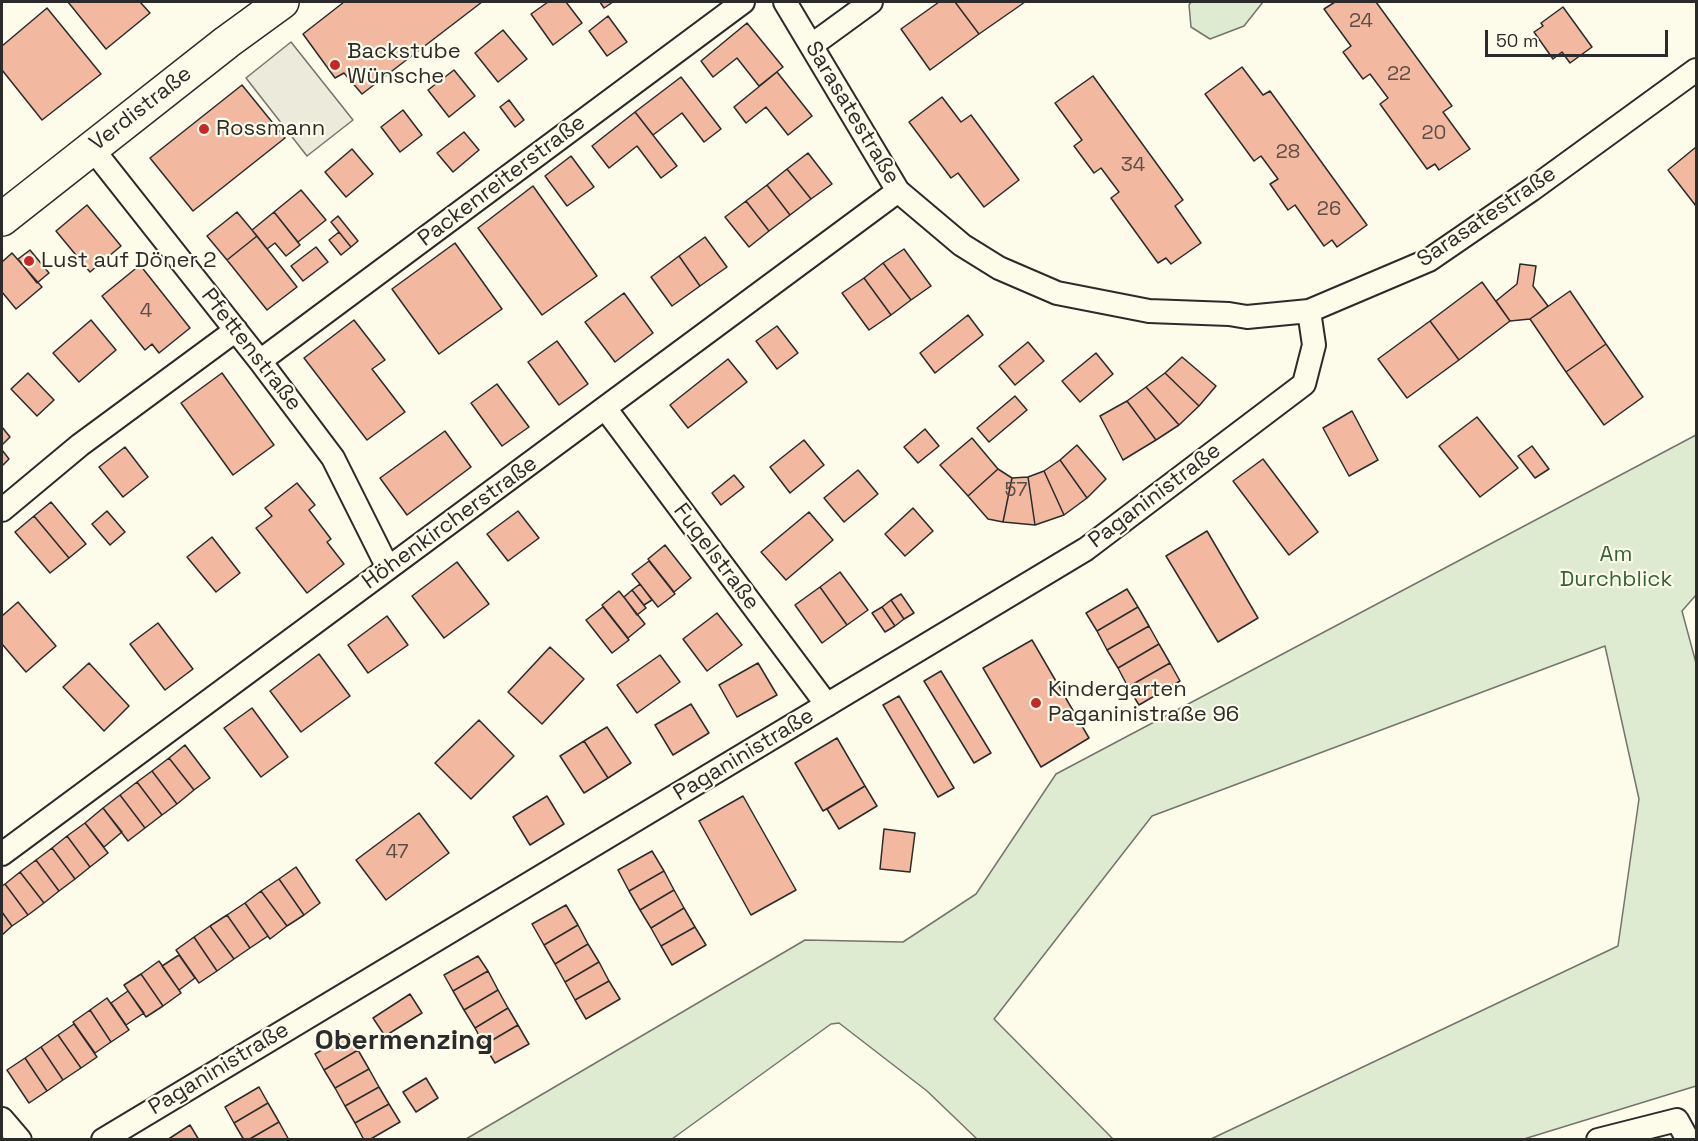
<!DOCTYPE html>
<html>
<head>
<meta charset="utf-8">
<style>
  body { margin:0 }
  #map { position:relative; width:1698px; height:1141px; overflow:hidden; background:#fdfbea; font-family:"Space Grotesk",sans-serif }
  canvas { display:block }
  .frame { position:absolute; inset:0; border:3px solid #2b2b2b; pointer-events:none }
  .scale { position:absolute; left:1485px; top:30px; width:183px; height:27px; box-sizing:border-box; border:3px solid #2b2b2b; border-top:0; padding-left:8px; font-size:18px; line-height:21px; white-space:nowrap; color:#2b2b2b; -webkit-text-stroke:4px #fdfbea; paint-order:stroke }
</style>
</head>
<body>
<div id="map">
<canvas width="1698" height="1141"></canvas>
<div class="frame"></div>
<div class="scale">50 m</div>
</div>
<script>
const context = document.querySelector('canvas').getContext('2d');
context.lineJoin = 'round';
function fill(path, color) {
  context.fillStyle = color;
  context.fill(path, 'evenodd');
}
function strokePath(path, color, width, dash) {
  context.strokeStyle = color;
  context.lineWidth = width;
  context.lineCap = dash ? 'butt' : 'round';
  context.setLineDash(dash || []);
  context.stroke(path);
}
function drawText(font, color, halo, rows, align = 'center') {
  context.font = font + ' "Space Grotesk",sans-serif';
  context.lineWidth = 4.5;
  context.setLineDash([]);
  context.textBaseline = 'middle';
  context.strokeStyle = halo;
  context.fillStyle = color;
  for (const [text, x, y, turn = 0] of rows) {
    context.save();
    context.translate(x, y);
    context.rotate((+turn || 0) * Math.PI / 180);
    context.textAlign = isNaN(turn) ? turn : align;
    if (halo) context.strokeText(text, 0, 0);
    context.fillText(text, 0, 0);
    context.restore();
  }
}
const green = new Path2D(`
  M1191 2H1263L1244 26 1210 39 1191 27 1189 5Z
  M1696 435V595L1682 611 1696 663V1086L1524 1139H1211L1618 946 1639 799 1605 646 1152 816 994 1019 1113 1139H977L927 1091 839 1023 831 1024 672 1139H466L805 940 903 942 976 894 1056 774Z`);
const parking = new Path2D(`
  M291 42 353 120 307 156 246 78Z`);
const building = new Path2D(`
  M68 2H140L150 13 106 49Z
  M344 2H482L362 94 344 73 335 78 303 34Z
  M548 2H566L582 23 553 45 531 14Z
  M600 2H613L604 8Z
  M939 2H955L979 34 930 70 901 29Z
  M955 2H1025L979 34Z
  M1335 2H1376L1452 106 1443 112 1470 149 1439 170 1435 164 1427 169 1380 104 1388 98 1370 74 1363 79 1343 52 1351 46 1324 9Z
  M1563 7 1592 47 1570 63 1562 52 1553 59 1534 32 1543 26 1541 23Z
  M47 8 101 74 42 120 2 70V46Z
  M608 16 627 42 607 56 589 31Z
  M747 23 783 67 759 86 737 58 713 77 701 61Z
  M503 30 527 59 498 82 475 53Z
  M1242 67 1263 95 1270 91 1367 225 1337 247 1332 240 1324 246 1295 205 1288 210 1270 184 1278 179 1261 156 1254 161 1205 94Z
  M454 70 475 96 449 117 428 90Z
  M777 72 812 116 788 135 766 107 746 123 734 107Z
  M1093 76 1183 200 1175 206 1201 243 1171 264 1166 258 1158 263 1111 198 1119 192 1101 168 1094 173 1074 146 1082 140 1055 103Z
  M681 77 721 129 704 142 682 113 653 135 635 112Z
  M242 85 285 138 193 211 150 158Z
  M942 97 961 122 971 115 1019 180 984 207 958 173 951 178 909 122Z
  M509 100 524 120 515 127 500 107Z
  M403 110 422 135 400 152 381 127Z
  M635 112 677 166 661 178 637 146 609 168 592 146Z
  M464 132 479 150 453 172 437 153Z
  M1696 147V206L1668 170Z
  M352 149 373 174 346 197 325 172Z
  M808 153 832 184 811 199 787 169Z
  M571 156 594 187 567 206 545 176Z
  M787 169 811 199 790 215 767 185Z
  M767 185 790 215 769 231 746 201Z
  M533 186 597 276 542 315 478 228Z
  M301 190 326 220 298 242 274 212Z
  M746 201 769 231 749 247 725 217Z
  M87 205 121 246 90 272 56 231Z
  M237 212 257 236 227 260 207 236Z
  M274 212 300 245 286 256 275 243 267 249 252 230Z
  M338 216 358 241 351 247 331 222Z
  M339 232 351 247 341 255 329 240Z
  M257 236 297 287 267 310 227 260Z
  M705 237 727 267 700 286 679 256Z
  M455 243 502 309 439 354 392 289Z
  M316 247 328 262 303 281 291 266Z
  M904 249 931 286 911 300 883 263Z
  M30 250 49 273 37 283 18 259Z
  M12 253 42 287 16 309 2 292V262Z
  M679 256 700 286 672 306 651 277Z
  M883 263 911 300 891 315 864 278Z
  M1520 264 1536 266 1533 286 1548 306 1530 319 1510 321 1496 301 1517 284Z
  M140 265 190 328 159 353 152 344 145 350 102 296Z
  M864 278 891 315 869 330 842 293Z
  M1482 282 1510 321 1459 360 1430 321Z
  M1570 291 1606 344 1566 372 1530 319Z
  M624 293 653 333 615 362 585 322Z
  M968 315 983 335 935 373 920 353Z
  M91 320 116 350 79 382 53 353Z
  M354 320 385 360 372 369 405 412 367 440 304 358Z
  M1430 321 1459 360 1407 398 1378 359Z
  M777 326 798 353 777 369 756 341Z
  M557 341 588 384 559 405 528 362Z
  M1028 342 1044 361 1015 385 999 366Z
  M1606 344 1643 397 1604 425 1566 372Z
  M1096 353 1113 374 1080 402 1062 381Z
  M1182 357 1216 386 1199 406 1165 373Z
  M728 359 747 382 688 428 670 405Z
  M28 373 54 400 37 416 11 389Z
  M222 373 274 445 233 475 181 403Z
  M1165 373 1199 406 1179 425 1146 387Z
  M497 384 529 427 502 446 471 403Z
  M1146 387 1179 425 1156 440 1127 401Z
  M1015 396 1027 410 989 442 977 428Z
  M1127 401 1156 440 1123 460 1100 416Z
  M1352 411 1378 460 1349 476 1323 428Z
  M1477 417 1518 468 1480 497 1439 446Z
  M2 427 10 437 2 445Z
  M925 429 939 446 918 463 904 447Z
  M445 431 471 467 407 515 380 478Z
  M972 438 998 469 968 496 940 465Z
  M804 440 824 465 790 493 770 467Z
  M1077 445 1106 479 1087 498 1060 460Z
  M1532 446 1549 469 1535 478 1518 456Z
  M125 447 148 477 123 497 99 467Z
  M2 450 9 459 2 466Z
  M1263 459 1318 532 1289 555 1233 481Z
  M1060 460 1087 498 1064 515 1044 471Z
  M998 469 1012 478 1003 522 988 519 968 496Z
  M858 470 878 494 844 522 824 498Z
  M1044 471 1064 515 1035 525 1028 477Z
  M734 475 744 487 721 505 712 493Z
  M1028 477 1035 525 1003 522 1012 478Z
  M297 483 315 505 309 510 331 539 327 542 344 564 307 593 256 528 272 516 265 508Z
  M51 502 86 544 69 558 34 516Z
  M913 508 933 531 905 556 885 534Z
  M107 511 125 532 110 545 92 524Z
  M518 511 539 538 508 561 487 534Z
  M809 512 833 540 786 580 761 552Z
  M34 516 69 558 50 573 15 532Z
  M1207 531 1258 618 1218 642 1166 556Z
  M212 537 240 573 216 592 187 557Z
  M665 545 691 578 674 592 648 559Z
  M649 561 675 594 658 607 632 574Z
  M457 562 489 604 444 638 412 596Z
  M840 572 868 610 847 625 820 587Z
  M640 584 652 600 644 605 632 590Z
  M820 587 847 625 822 643 795 605Z
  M1127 589 1138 607 1097 631 1086 613Z
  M632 590 646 608 637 615 624 597Z
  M619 591 645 624 628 638 602 605Z
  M901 594 914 613 904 619 891 600Z
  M891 600 904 619 895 626 882 607Z
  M18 602 56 646 26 672 2 644V616Z
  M603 607 629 640 612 653 586 620Z
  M882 607 895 626 885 632 872 613Z
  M1138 607 1149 626 1107 650 1097 631Z
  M717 613 742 645 707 671 683 639Z
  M387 616 408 645 368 673 348 645Z
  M158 623 193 669 165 690 130 644Z
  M1149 626 1159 644 1118 668 1107 650Z
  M1032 640 1089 738 1041 767 983 668Z
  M1159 644 1170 663 1128 687 1118 668Z
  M550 647 584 679 542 724 508 692Z
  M319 654 350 696 301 732 270 691Z
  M660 655 680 682 637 713 617 685Z
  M89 663 129 706 104 731 63 687Z
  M758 663 777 695 737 717 719 685Z
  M1170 663 1180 681 1139 705 1128 687Z
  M941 671 991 753 974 763 924 681Z
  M899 696 954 788 938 797 883 705Z
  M691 704 709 733 673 755 655 725Z
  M252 708 288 757 261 777 224 728Z
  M479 720 514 756 471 799 435 763Z
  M607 727 631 763 608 778 584 741Z
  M837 738 865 786 823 811 795 763Z
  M584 741 608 778 584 793 560 756Z
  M185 745 210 778 194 790 169 758Z
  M169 758 194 790 177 804 152 771Z
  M152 771 177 804 162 815 137 782Z
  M137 782 162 815 145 828 120 795Z
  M865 786 877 806 839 829 827 809Z
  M120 795 145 828 128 841 103 808Z
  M547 796 564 824 530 845 513 817Z
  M743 796 796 890 751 915 699 821Z
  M103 808 122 832 104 847 85 823Z
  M419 813 449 853 386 900 356 860Z
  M85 823 108 853 90 867 67 836Z
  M884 829 915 833 910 872 880 869Z
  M67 836 90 867 75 879 52 848Z
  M52 848 75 879 59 891 36 860Z
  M652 851 664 871 629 891 618 870Z
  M36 860 59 891 44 903 20 872Z
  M296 867 320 903 304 915 279 879Z
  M664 871 674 890 640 910 629 891Z
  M20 872 44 903 28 915 5 884Z
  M279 879 304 915 287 926 261 891Z
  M5 884 28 915 12 926 2 912V886Z
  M674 890 684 908 651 928 640 910Z
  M261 891 287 926 270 939 245 903Z
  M245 903 268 936 250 948 227 915Z
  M566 905 578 925 544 945 532 924Z
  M684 908 695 927 661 946 651 928Z
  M2 912 12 926 2 935Z
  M227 915 250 948 234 959 210 926Z
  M578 925 588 944 555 964 544 945Z
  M210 926 234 959 217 971 194 937Z
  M695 927 706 945 672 965 661 946Z
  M194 937 217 971 199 983 176 950Z
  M588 944 599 962 565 982 555 964Z
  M179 955 195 978 179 990 162 966Z
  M478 956 488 971 453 991 444 975Z
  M159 961 181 993 163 1006 141 974Z
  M599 962 609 981 575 1000 565 982Z
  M488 971 498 990 464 1010 453 991Z
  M141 974 163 1006 146 1017 124 985Z
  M609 981 620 999 586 1019 575 1000Z
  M498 990 508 1008 475 1028 464 1010Z
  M128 991 144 1013 126 1025 111 1003Z
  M410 994 422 1013 385 1036 373 1018Z
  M107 998 129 1030 111 1042 90 1010Z
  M508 1008 518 1025 484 1045 475 1028Z
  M90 1010 111 1042 95 1053 73 1022Z
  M74 1024 97 1057 81 1068 58 1035Z
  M518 1025 529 1044 495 1063 484 1045Z
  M349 1034 358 1050 324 1070 315 1054Z
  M58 1035 81 1068 63 1080 41 1047Z
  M41 1047 63 1080 47 1091 25 1058Z
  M358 1050 369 1069 335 1088 324 1070Z
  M25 1058 47 1091 29 1103 7 1070Z
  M369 1069 379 1087 345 1106 335 1088Z
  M426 1078 438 1098 416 1112 403 1092Z
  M259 1087 268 1103 234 1123 225 1107Z
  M379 1087 389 1104 355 1123 345 1106Z
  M268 1103 279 1122 248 1140H244L234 1123Z
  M389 1104 400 1122 369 1140H364L355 1123Z
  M279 1122 289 1140H248Z
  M190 1125 199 1140H167Z`);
const street = new Path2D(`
  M785 2 898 191 962 245 999 268 1057 293 1149 311 1229 314 1247 317 1309 311 1429 260 1531 190 1696 70
  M812 45 871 2
  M91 147 260 361 333 458 388 568
  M260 361 743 2
  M605 408 827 705
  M2 510 80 445 236 330
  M2 854 898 191
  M2 1119 20 1140
  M103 1140 1086 549 1304 384 1314 345 1309 311
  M1598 1140 1677 1120 1688 1140`);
const primary = new Path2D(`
  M2 219 227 42 282 2`);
const markers = [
  [335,65,6,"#c62828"],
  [204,129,6,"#c62828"],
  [29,261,6,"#c62828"],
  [1036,703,6,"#c62828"]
];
const numberNames = [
  ["24",1361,22],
  ["22",1399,75],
  ["20",1434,134],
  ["28",1288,153],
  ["34",1133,166],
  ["26",1329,210],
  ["4",146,312],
  ["57",1016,491],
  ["47",397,853]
];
const poiNames = [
  ["Backstube",347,52],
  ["Wünsche",347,77],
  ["Rossmann",216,129],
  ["Lust auf Döner 2",41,261],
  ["Kindergarten",1048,690],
  ["Paganinistraße 96",1048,715]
];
const streetNames = [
  ["Verdistraße",141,109,-38],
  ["Sarasatestraße",852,113,59],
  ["Packenreiterstraße",502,181,-37],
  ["Sarasatestraße",1487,217,-34],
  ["Pfettenstraße",251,350,52],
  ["Paganinistraße",1155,496,-37],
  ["Höhenkircherstraße",450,523,-36],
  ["Fugelstraße",716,557,53],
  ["Paganinistraße",744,755,-31],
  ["Paganinistraße",219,1069,-31]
];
const parkNames = [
  ["Am",1616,555],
  ["Durchblick",1616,580]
];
const districtNames = [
  ["Obermenzing",404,1041]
];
fill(green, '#deebd1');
strokePath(green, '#74746e', 1.5);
fill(parking, '#eceadb');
strokePath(parking, '#74746e', 1.5);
fill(building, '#f2b8a0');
strokePath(building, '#2b2b2b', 1.5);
strokePath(street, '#2b2b2b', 26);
strokePath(primary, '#2b2b2b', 36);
strokePath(street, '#fdfbea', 22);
strokePath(primary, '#fdfbea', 33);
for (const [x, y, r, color] of markers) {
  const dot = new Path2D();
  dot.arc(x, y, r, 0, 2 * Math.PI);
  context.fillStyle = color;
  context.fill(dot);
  strokePath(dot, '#fdfbea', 2);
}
drawText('20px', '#5d4e48', null, numberNames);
drawText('22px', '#2b2b2b', '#fdfbea', poiNames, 'left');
drawText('22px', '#2b2b2b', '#fdfbea', streetNames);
drawText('22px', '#34623c', '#fdfbea', parkNames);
drawText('bold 28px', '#2b2b2b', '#fdfbea', districtNames);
</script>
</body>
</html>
